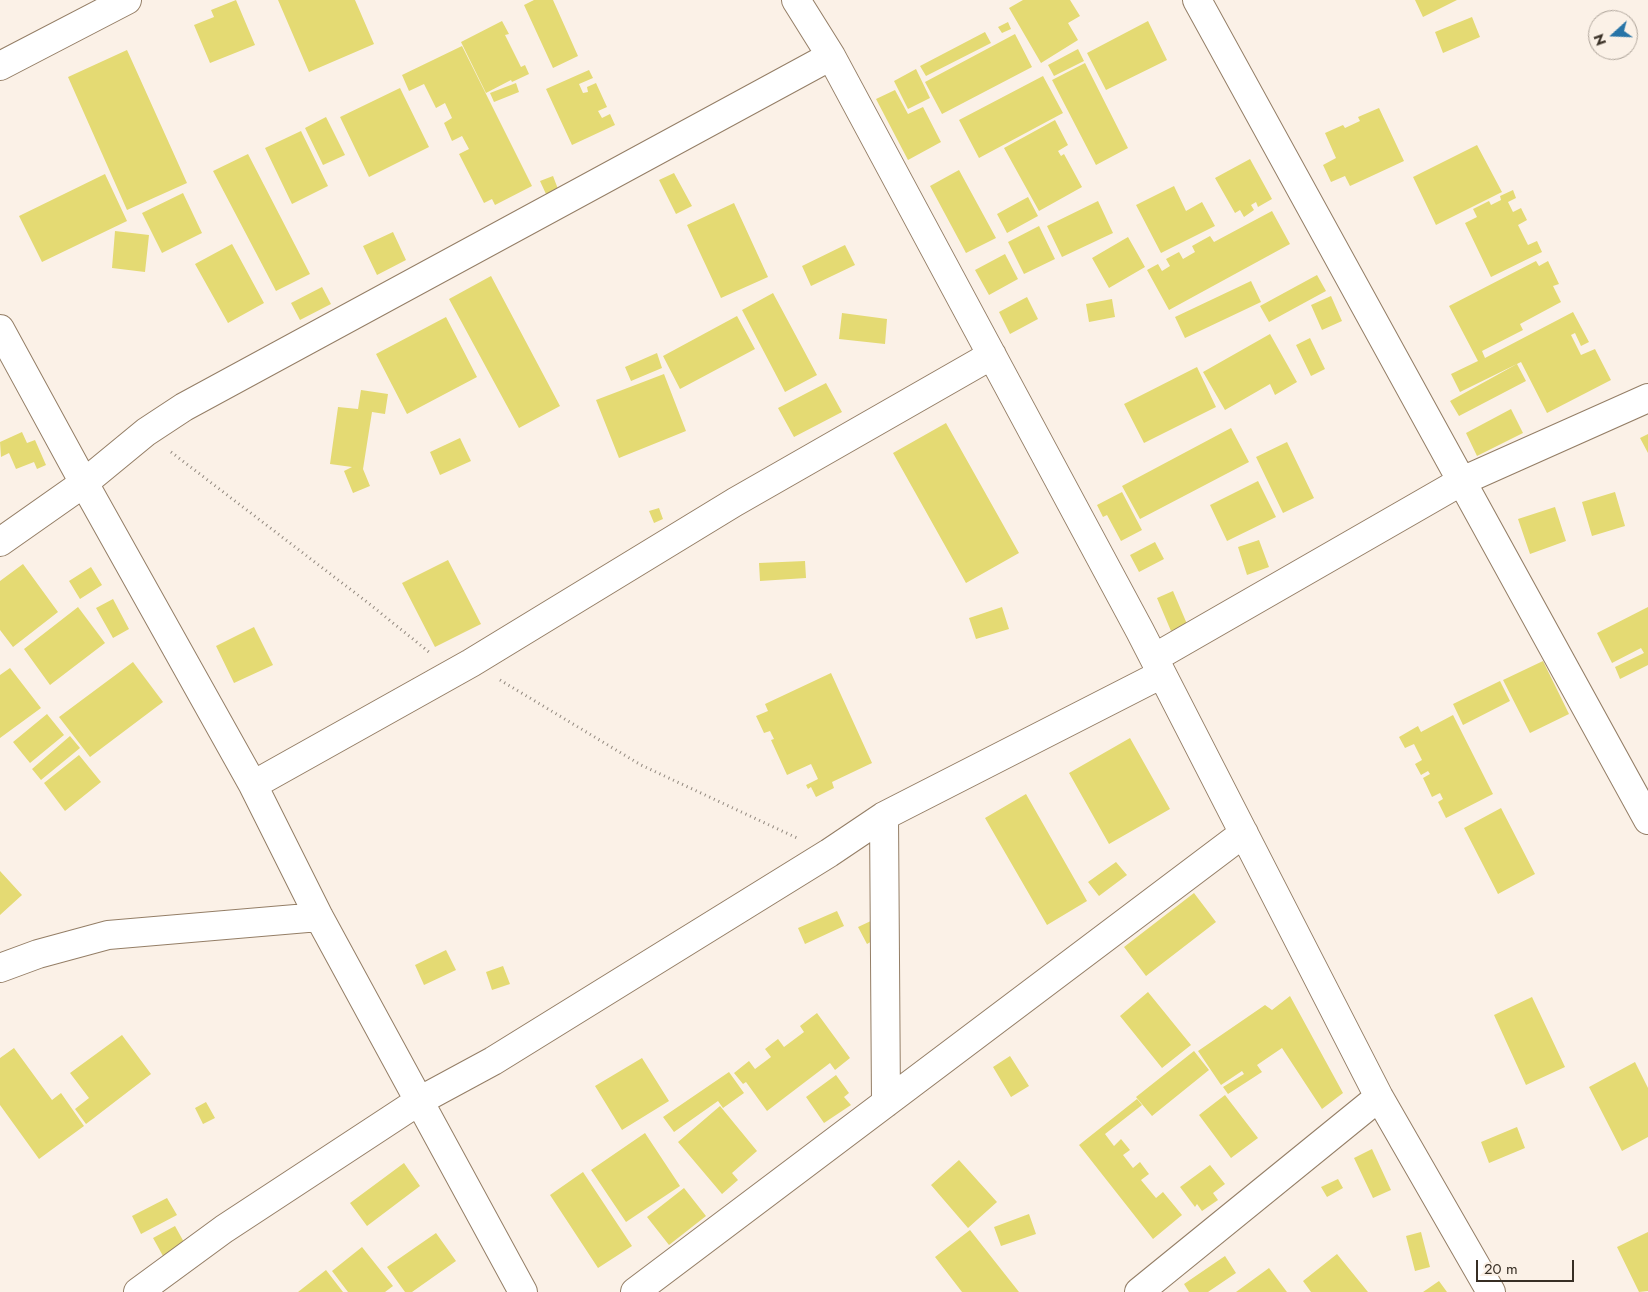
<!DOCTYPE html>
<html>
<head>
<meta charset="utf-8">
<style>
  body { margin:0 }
  #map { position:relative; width:1648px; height:1292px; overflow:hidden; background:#fbf1e7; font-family:Jost,sans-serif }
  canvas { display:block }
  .north { position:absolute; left:1588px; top:10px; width:50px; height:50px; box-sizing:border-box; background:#fbf1e7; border:1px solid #ada399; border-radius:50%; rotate:250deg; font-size:14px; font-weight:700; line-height:20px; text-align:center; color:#372e24 }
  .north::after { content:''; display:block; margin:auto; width:18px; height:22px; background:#2774a7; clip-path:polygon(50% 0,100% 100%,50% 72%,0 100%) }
  .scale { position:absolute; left:1476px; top:1260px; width:98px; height:22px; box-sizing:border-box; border:2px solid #372e24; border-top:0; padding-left:6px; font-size:15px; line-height:18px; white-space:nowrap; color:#372e24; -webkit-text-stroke:4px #fbf1e7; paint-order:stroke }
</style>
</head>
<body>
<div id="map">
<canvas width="1648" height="1292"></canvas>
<div class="north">N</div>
<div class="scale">20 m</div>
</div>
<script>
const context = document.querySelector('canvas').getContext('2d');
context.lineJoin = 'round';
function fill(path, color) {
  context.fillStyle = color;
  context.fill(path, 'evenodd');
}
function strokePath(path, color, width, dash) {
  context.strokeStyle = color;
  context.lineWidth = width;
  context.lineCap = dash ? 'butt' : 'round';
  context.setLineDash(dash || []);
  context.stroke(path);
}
const building = new Path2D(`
  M236 0 255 45 210 63 194 25 214 17 211 10Z
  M278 0H355L374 44 309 72Z
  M534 0H553L578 56 553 68 524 5Z
  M1023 0H1070L1080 16 1068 23 1078 40 1041 63 1009 8Z
  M1415 0H1457L1423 17Z
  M1472 17 1480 37 1443 53 1435 32Z
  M502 21 509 34 505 35 521 67 525 65 529 74 512 82 511 80 486 93 461 42Z
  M1148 21 1167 60 1106 90 1087 53Z
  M1008 22 1011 29 1002 33 998 27Z
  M985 32 991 43 926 76 920 66Z
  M1015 34 1032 67 942 114 925 82Z
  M462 46 532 186 495 205 492 199 484 203 459 154 469 149 462 136 452 141 444 123 452 118 445 103 436 108 424 84 409 91 402 75Z
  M1078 49 1084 61 1054 76 1048 65Z
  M127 50 187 183 127 210 68 77Z
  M1085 63 1128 148 1096 165 1052 80Z
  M916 69 930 98 908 109 894 81Z
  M589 70 593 78 579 84 583 93 588 92 587 87 596 83 607 107 598 111 602 118 610 114 615 125 572 145 546 89Z
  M1043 76 1063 113 979 158 959 120Z
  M516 83 519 92 494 102 490 93Z
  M400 88 429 147 369 177 340 117Z
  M895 90 908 114 923 107 941 142 908 160 876 99Z
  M1379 108 1404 161 1350 186 1345 176 1331 182 1323 165 1336 158 1325 133 1343 125 1345 128 1360 121 1358 117Z
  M326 117 345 155 323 165 305 128Z
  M1055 120 1068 145 1058 151 1061 156 1064 154 1082 187 1039 211 1004 148Z
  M301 131 328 186 292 204 265 148Z
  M1477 145 1502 192 1436 225 1413 177Z
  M248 154 310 274 276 291 213 171Z
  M1250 159 1272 199 1258 207 1256 202 1251 205 1254 210 1244 217 1240 210 1235 213 1215 178Z
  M959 170 996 238 966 253 930 186Z
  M674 173 692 206 676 214 659 180Z
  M105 174 127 221 42 262 19 216Z
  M553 176 558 189 546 194 540 181Z
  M1174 186 1186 211 1202 202 1215 226 1161 253 1136 205Z
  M1513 190 1516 198 1508 202 1513 212 1521 208 1527 220 1518 225 1528 245 1537 241 1542 252 1491 277 1465 223 1477 217 1473 209 1489 201 1491 205 1501 200 1500 196Z
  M183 193 202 233 162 253 142 213Z
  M1028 197 1038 216 1007 233 997 214Z
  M1098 201 1113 233 1062 257 1047 226Z
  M734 203 768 277 721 298 687 225Z
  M1272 211 1290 244 1169 310 1147 270 1158 264 1162 271 1170 266 1166 259 1179 252 1183 259 1195 252 1192 246 1210 236 1214 242Z
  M1039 226 1055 259 1024 274 1008 242Z
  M115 231 149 235 145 272 112 268Z
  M393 232 406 260 377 275 363 246Z
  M1128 237 1145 267 1109 288 1092 258Z
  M232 244 264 303 228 323 195 264Z
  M845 245 855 265 811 286 802 266Z
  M1005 254 1018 279 989 295 975 270Z
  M1536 261 1539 266 1548 261 1559 284 1553 286 1561 302 1520 324 1523 330 1482 351 1485 358 1573 312 1589 342 1581 346 1575 333 1571 335 1581 355 1595 349 1611 380 1547 413 1521 362 1460 392 1451 374 1478 361 1449 306Z
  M1317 275 1326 291 1269 322 1260 306Z
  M491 276 560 406 519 428 449 299Z
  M1251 281 1261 302 1185 338 1175 317Z
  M322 287 331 304 300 320 291 303Z
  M773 293 817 375 785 392 742 310Z
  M1331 296 1342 321 1322 330 1311 305Z
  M1027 297 1038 319 1010 334 999 312Z
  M1112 299 1115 317 1089 322 1086 304Z
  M842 313 887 319 885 344 839 339Z
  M737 316 755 349 680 389 663 356Z
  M446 317 477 377 407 414 376 354Z
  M1270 334 1297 382 1275 395 1270 384 1225 410 1203 372Z
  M1310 338 1325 369 1311 376 1296 345Z
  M657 353 662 368 631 381 625 367Z
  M1517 364 1526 381 1459 416 1450 401Z
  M1197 367 1216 407 1144 443 1124 404Z
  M664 374 686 431 619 458 596 400Z
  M826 383 842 412 794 437 778 408Z
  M361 390 388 394 385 414 372 412 363 469 370 486 353 493 344 471 352 467 330 464 338 407 358 409Z
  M1511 409 1523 433 1477 456 1466 433Z
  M946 423 1019 553 966 583 893 453Z
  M1231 428 1249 462 1140 519 1122 486Z
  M22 432 27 443 35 440 46 465 37 469 34 462 16 469 9 453 1 457 0 442Z
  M1648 434V453L1640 438Z
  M460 438 471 461 440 475 430 452Z
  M1287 442 1314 498 1283 513 1256 457Z
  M1258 481 1276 517 1227 541 1210 505Z
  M1122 492 1142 530 1121 541 1107 515 1103 517 1097 505Z
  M1615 492 1625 526 1592 536 1582 502Z
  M1555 507 1566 541 1530 554 1518 519Z
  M659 508 663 519 654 523 649 511Z
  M1259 540 1269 567 1247 575 1238 547Z
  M1155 542 1164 559 1139 572 1130 555Z
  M448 560 481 624 435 647 402 583Z
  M805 561 806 578 760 581 759 563Z
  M23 564 58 612 13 647 0 630V581Z
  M91 567 102 585 80 599 69 581Z
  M1173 591 1187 624 1171 631 1157 598Z
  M113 599 129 629 113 638 96 608Z
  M78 607 105 643 50 685 24 649Z
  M1002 607 1009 629 976 639 969 618Z
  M1648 607V665L1620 679 1615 667 1644 653 1641 648 1612 663 1597 633Z
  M254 627 273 665 234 683 216 646Z
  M1543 661 1569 714 1530 733 1503 680Z
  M133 662 163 702 90 757 59 717Z
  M10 668 41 708 0 738V675Z
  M831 673 872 763 832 782 834 788 816 797 811 787 808 789 806 785 818 779 811 764 787 775 771 740 774 739 770 731 764 733 756 716 768 711 765 704Z
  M1500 681 1510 701 1463 725 1453 704Z
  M47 714 64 735 30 763 13 742Z
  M1453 715 1493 794 1446 818 1438 802 1443 799 1440 793 1432 797 1423 778 1430 774 1428 771 1421 775 1415 764 1422 760 1414 744 1405 748 1399 737 1418 726 1421 732Z
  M70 736 80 748 41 780 32 769Z
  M1130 738 1170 809 1109 844 1069 773Z
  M79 755 101 782 65 811 44 783Z
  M1026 794 1087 901 1047 925 985 818Z
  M1501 808 1535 874 1498 894 1464 828Z
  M1116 862 1127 875 1099 896 1088 882Z
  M0 871 22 895 0 915Z
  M1194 893 1216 922 1146 976 1124 947Z
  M837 911 844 926 805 944 798 928Z
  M873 920 881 936 867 944 858 927Z
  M446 950 456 970 424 985 415 965Z
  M503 966 510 984 492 990 486 972Z
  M1148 992 1191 1045 1162 1068 1120 1016Z
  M1290 996 1343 1093 1322 1109 1282 1048 1257 1065 1262 1072 1228 1094 1223 1087 1244 1074 1242 1071 1221 1085 1198 1051 1265 1005 1272 1010Z
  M1532 997 1565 1067 1526 1085 1494 1015Z
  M817 1013 850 1058 835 1070 830 1063 767 1111 746 1082 743 1084 734 1073 749 1061 755 1069 771 1057 765 1049 778 1039 784 1047 804 1032 800 1026Z
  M122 1035 151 1074 86 1124 75 1109 89 1098 70 1073Z
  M14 1048 52 1100 61 1093 84 1126 39 1159 0 1105V1058Z
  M1194 1051 1209 1070 1152 1116 1136 1097Z
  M1010 1056 1029 1086 1011 1097 993 1067Z
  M642 1058 669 1101 622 1130 595 1086Z
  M1635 1062 1648 1088V1137L1622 1151 1589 1087Z
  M729 1072 744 1093 723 1108 718 1101 674 1132 663 1117Z
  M836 1075 849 1093 844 1097 851 1105 824 1123 806 1097Z
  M1225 1095 1258 1138 1231 1158 1199 1115Z
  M1137 1099 1142 1105 1105 1134 1114 1146 1121 1139 1130 1150 1123 1155 1133 1168 1140 1162 1149 1174 1141 1180 1156 1198 1163 1192 1182 1215 1153 1239 1079 1145Z
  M206 1102 215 1118 203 1124 195 1108Z
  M720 1106 757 1151 732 1173 738 1180 722 1194 678 1142Z
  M1517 1127 1525 1148 1489 1163 1481 1142Z
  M645 1133 680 1186 626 1222 591 1170Z
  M1372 1149 1391 1190 1373 1198 1354 1158Z
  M959 1160 997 1202 968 1228 931 1185Z
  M404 1163 420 1186 367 1226 350 1203Z
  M1210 1165 1225 1184 1213 1193 1218 1200 1202 1211 1197 1204 1195 1207 1180 1187Z
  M583 1172 632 1246 598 1268 550 1195Z
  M1338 1179 1343 1188 1327 1197 1321 1187Z
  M684 1188 706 1216 669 1245 647 1217Z
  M167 1198 177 1215 141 1234 132 1216Z
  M1029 1214 1036 1234 1001 1246 994 1227Z
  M175 1226 185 1244 163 1256 153 1238Z
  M970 1230 1019 1292H962L935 1257Z
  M1421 1232 1430 1267 1415 1271 1406 1236Z
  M1648 1232V1291L1639 1292 1617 1247Z
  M436 1233 456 1261 412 1292H405L387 1267Z
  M362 1247 393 1286 385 1292H348L332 1271Z
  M1337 1254 1368 1292H1311L1303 1281Z
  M1225 1256 1236 1273 1208 1292H1189L1184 1284Z
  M1269 1268 1287 1292H1236Z
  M326 1270 343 1292H298Z
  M1439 1281 1447 1292H1423Z`);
const path = new Path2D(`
  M171 452 367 602 429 652
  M500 680 641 765 797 838`);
const minor = new Path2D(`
  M796 0 831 56 1140 631 1379 1097 1491 1292
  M1197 0 1648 820
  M0 66 127 0
  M0 329 84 483 253 785 319 917 523 1292
  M0 542 84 483 146 432 184 407 831 56
  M1154 658 1462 481 1648 398
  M253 785 471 663 735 502 992 355
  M884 816 886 1103
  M0 968 38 954 108 935 319 917
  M138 1292 224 1229 419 1101 493 1061 829 853 884 816 1162 674
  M635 1292 1244 833
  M1139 1292 1379 1097`);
fill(building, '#e4da73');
strokePath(minor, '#947e66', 30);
strokePath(path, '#92897f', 3, [1, 4]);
strokePath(minor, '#fff', 28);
</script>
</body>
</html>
